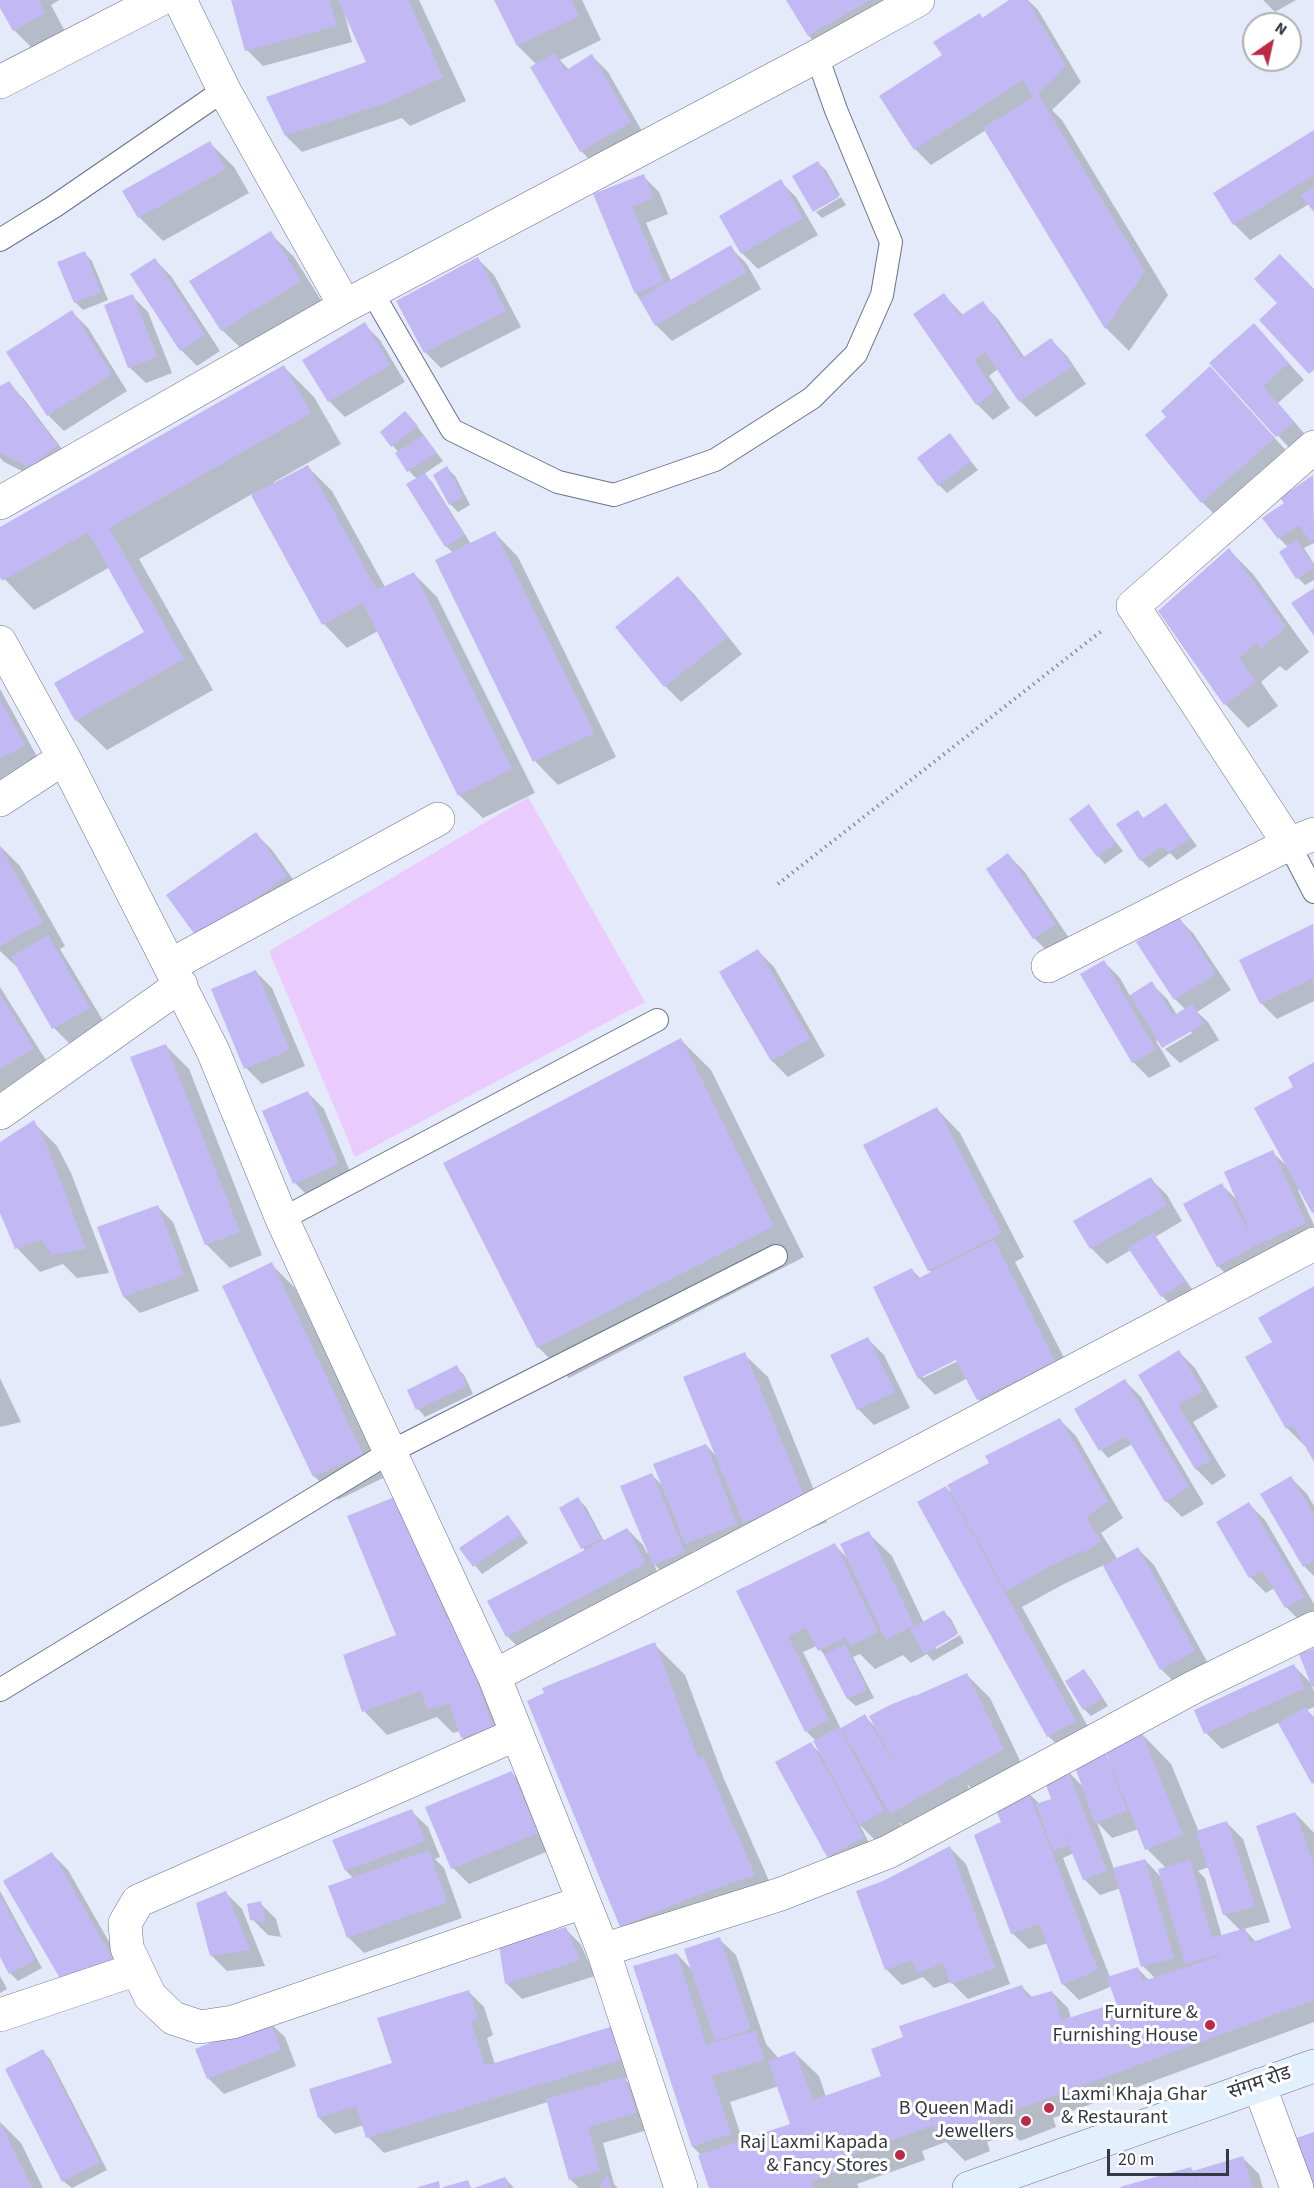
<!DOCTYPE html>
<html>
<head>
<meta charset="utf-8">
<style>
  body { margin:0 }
  #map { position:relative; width:1314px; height:2188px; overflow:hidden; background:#e4eafa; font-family:"Source Sans 3",sans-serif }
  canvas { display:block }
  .north { position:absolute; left:1242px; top:12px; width:60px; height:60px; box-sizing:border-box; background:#fff; border:2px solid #aeafb3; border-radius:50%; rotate:34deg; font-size:16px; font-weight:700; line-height:24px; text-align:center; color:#343842 }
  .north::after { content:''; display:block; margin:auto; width:21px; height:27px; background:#bb2a47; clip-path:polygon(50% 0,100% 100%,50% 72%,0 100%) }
  .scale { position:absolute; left:1107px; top:2149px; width:122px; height:27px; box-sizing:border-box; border:3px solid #343842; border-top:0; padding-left:8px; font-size:18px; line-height:21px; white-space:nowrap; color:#343842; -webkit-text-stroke:4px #fff; paint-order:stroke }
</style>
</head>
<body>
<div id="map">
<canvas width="1314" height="2188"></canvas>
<div class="north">N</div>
<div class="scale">20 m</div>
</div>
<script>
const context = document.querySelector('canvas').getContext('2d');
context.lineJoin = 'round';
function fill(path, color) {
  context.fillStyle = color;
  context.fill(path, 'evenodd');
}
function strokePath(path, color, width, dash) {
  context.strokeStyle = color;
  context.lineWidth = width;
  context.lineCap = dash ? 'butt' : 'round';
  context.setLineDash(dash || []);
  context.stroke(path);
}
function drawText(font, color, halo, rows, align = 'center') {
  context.font = font + ' "Source Sans 3","Noto Sans Devanagari",sans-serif';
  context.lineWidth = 6;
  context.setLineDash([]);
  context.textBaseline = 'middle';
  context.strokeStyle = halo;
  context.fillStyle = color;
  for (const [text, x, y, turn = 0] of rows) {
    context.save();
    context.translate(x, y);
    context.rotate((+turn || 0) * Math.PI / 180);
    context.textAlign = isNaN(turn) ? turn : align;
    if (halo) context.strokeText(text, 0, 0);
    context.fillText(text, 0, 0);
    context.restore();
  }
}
const green = new Path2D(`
  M528 797 645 1002 355 1157 269 951Z`);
const shadow = new Path2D(`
  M0 0H59L51 5 68 37 38 54 14 30 0 5Z
  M233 0H419L466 101 410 126 402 118 302 152 286 136 370 68 346 15 345 16 352 42 263 66 247 50Z
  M496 0H582L601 40 560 60 569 70 592 56 608 72 646 138 597 167 581 151 537 65 518 46Z
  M788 0H887L825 52 809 36Z
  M1012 0H1028L1038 10 1081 82 1052 110 1062 120 1168 295 1129 351 1106 328 986 130 931 165 915 149 881 96 944 56 980 15 983 19Z
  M1263 0H1296L1275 12Z
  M1314 132V210L1309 204 1250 240 1234 224Z
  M210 143 234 167 249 193 163 241 139 217Z
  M818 163 826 170 840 195 814 209Z
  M643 176 659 192 668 214 646 223 671 281 730 247 746 263 761 289 672 341 656 325 636 293 594 195Z
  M780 181 796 197 818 235 758 269 742 253 721 216Z
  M841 197 846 205 822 218 816 212Z
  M270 233 294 257 324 305 246 353 222 330Z
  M84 253 92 261 108 300 83 310 75 302Z
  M478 259 494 275 521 327 441 368 425 352 398 301Z
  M155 260 171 276 220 351 197 366 181 350Z
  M944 295 963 315 982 303 998 319 1025 358 1051 340 1067 356 1086 384 1036 417 1020 401 998 369 989 376 1010 408 993 420 977 404 915 314Z
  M132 296 148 312 172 373 146 383 129 367Z
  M72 312 88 328 127 391 64 431 48 415Z
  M364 324 380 340 405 382 345 417 329 401Z
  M1254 325 1304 380 1278 403 1309 439 1293 452 1212 363Z
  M284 367 314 397 341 444 274 482 275 484 308 467 332 491 385 587 414 574 437 597 535 793 483 818 459 795 378 631 347 648 324 624 252 494 139 559 213 690 107 750 76 720 146 632 110 567 34 610 0 574V529Z
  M8 383 24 399 72 462 46 483 4 462 0 458V388Z
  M1226 384 1290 455 1218 518 1202 502 1147 436Z
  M413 421 443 461 424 474 432 482 471 544 495 533 518 557 616 757 558 785 535 761 453 553 446 546 417 479 409 471 398 454 399 453 382 432Z
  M949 435 978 470 947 493 939 485Z
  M447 468 455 476 470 505 458 512 450 504Z
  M1312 477 1314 543 1304 548 1314 564V580L1305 585 1298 578 1288 547 1279 538 1286 503Z
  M1229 550 1253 574 1309 652 1286 671 1280 666 1261 682 1278 706 1248 728 1225 704Z
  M678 578 694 594 742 654 681 702 665 686 617 627Z
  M0 689 40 762 0 784Z
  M1166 805 1197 846 1177 860 1170 853 1149 868 1141 860 1137 812 1145 819Z
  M1088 806 1123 851 1105 864 1098 856Z
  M256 834 272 850 302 892 215 954Z
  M0 846 20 866 65 946 60 949 105 1024 70 1044 54 1028 21 971 0 951Z
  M1008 855 1024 871 1071 941 1050 954 1034 938 988 869Z
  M1177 917 1193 933 1231 990 1197 1012 1208 1022 1219 1040 1180 1063 1165 1049 1192 1033 1190 1030 1159 1040 1156 1041 1171 1066 1149 1078 1133 1062 1104 962 1120 978 1130 996 1151 983 1167 999 1177 1015 1186 1010 1175 999 1138 942Z
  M1313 926 1314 1001 1277 1019 1261 1003Z
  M758 951 774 967 825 1056 788 1077 772 1061 721 973Z
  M256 972 272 988 305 1066 262 1084 246 1068Z
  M0 987 49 1065 2 1094 0 1092Z
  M681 1040 711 1070 804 1257 569 1378 538 1347 445 1164Z
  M165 1045 189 1069 262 1255 230 1268 206 1244Z
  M1314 1064V1213L1300 1189 1298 1190 1314 1225V1242L1234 1282 1218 1266 1222 1185 1238 1201 1272 1152 1287 1166 1295 1087Z
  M308 1093 324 1109 354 1181 311 1199 295 1183Z
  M937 1109 960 1133 1024 1257 1015 1262 1078 1385 1002 1423 978 1399 968 1378 935 1395 919 1378 912 1270 920 1278 932 1273 929 1270ZM962 1356 964 1358 923 1378V1375Z
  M33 1122 57 1146 71 1173 109 1273 77 1278 63 1264 40 1272 17 1248 0 1209V1143Z
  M1151 1179 1167 1195 1182 1221 1155 1237 1192 1289 1170 1304 1162 1296 1131 1250 1107 1264 1091 1248Z
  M157 1206 173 1222 199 1291 140 1313 124 1297Z
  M271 1264 295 1288 385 1477 338 1500 314 1476Z
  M1314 1288V1459L1309 1450 1287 1428 1274 1342Z
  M868 1339 884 1355 910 1408 874 1425 858 1409Z
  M1179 1352 1195 1368 1218 1407 1193 1422 1226 1476 1212 1485 1196 1469 1140 1375Z
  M744 1354 768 1377 827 1522 768 1546 702 1559 693 1550 700 1568 670 1580 654 1564 661 1580 523 1652 507 1636 585 1551 561 1508 578 1499 586 1507 604 1541 627 1529 643 1545 647 1553 649 1552 652 1475 664 1487 706 1445 717 1457Z
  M456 1367 464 1375 473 1394 425 1417 418 1409Z
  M0 1378 21 1422 0 1427Z
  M1125 1381 1141 1397 1204 1504 1182 1517 1166 1501 1132 1444 1108 1458 1101 1450 1076 1410Z
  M1060 1420 1076 1436 1123 1518 1101 1533 1118 1560 1138 1549 1154 1565 1210 1667 1177 1685 1161 1669 1104 1565 1064 1584 1022 1607 1098 1745 1072 1759 1048 1736 946 1488 954 1495 991 1463Z
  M1291 1478 1307 1494 1314 1506V1576L1304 1566Z
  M396 1498 516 1750 486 1761 462 1737 460 1731 453 1733 437 1717 387 1735 364 1711 399 1636Z
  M1249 1504 1265 1520 1314 1604V1616L1302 1623 1286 1607 1274 1588 1266 1593 1250 1577Z
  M508 1517 528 1543 482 1574 461 1548Z
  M868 1533 892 1556 924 1623 943 1611 951 1619 958 1633 936 1646V1649L960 1635 964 1643 933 1661 927 1654 911 1663 903 1655 875 1669 860 1654 853 1657 874 1698 856 1706 848 1699 827 1658 817 1646 803 1652 841 1729 865 1716 875 1727 967 1675 990 1698 1026 1773 981 1797 967 1784 971 1793 908 1829 899 1822 906 1835 883 1848 860 1825 870 1845 836 1864 828 1856 811 1744 821 1754 816 1741 806 1731 738 1592 835 1545 847 1558Z
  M654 1644 685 1675 724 1779 777 1899 645 1949 622 1926Z
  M1314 1650V1687L1311 1684 1314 1691V1707L1307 1710 1314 1717V1784L1280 1722 1222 1749 1206 1733 1294 1666 1313 1685Z
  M1084 1671 1091 1679 1108 1706 1091 1716 1084 1709Z
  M1141 1733 1171 1764 1199 1832 1227 1823 1243 1839 1270 1922 1244 1929 1256 1942 1295 1934V1813L1314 1833V2022L1053 2118 1056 2127 1020 2141 1012 2133 987 2142 990 2151 965 2161 946 2142 922 2151 925 2160 857 2184 859 2188H711L702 2156 693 2147 677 1954 692 1970 719 1939 736 1955 766 2044 779 2059 795 2053 819 2076 826 2097 883 2077 903 2039 1021 1986 1033 1998 1052 1992 1068 2008 1071 2018 1118 2004 1112 1986 1079 2000 1063 1984 1048 1943 1029 1949 1012 1933 1002 1822 1028 1793 1040 1804 1056 1806 1066 1769 1083 1787 1105 1755 1111 1761ZM1097 1822 1112 1838 1139 1829 1147 1849 1166 1868 1161 1877 1145 1860 1114 1869ZM1074 1853 1084 1879 1100 1895 1121 1888 1143 1966 1155 1978 1149 1980 1138 1969 1110 1977 1063 1858ZM1209 1867 1224 1914 1241 1931 1222 1937 1205 1878 1198 1871ZM779 2086 792 2125 743 2142 730 2102Z
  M512 1773 528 1789 553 1849 469 1884 453 1868Z
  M411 1811 428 1827 440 1857 435 1859 444 1868 462 1918 364 1953 348 1937 354 1879 346 1871Z
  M950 1848 966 1864 1010 1984 968 1999 951 1982 934 1988 923 1977 902 1985 886 1969 884 1883Z
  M52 1854 68 1870 128 1975 66 1986Z
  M0 1891 42 1968 18 1981 10 1973 0 1954Z
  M226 1893 242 1909 265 1966 227 1971 211 1955Z
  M260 1903 276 1919 281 1937 268 1935 252 1919Z
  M565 1928 581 1945 595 1976 522 1999 506 1983Z
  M0 1976 7 1989 0 1993Z
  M468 1991 484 2007 493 2035 487 2038 495 2065 612 2028 638 2075 625 2079 641 2095 651 2129 603 2143 614 2184 618 2188H579L570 2179 548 2102 384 2153 368 2137 364 2125 335 2134 319 2118 394 2064Z
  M268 2021 285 2037 296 2066 224 2094 208 2078Z
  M42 2051 50 2059 107 2170 72 2188 63 2181Z
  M0 2122 21 2143 43 2188H0Z
  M1243 2158 1259 2174 1263 2188H1124L1190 2168 1195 2173Z
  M505 2178 514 2188H479Z`);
const building = new Path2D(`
  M0 0H38L45 13 13 31 0 8Z
  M231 0H329L337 26 245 51Z
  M338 0H408L443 77 386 103 285 136 266 97 366 62Z
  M494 0H571L579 16 517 46Z
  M786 0H870L808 36Z
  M1009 0H1027L1066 66 1038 94 1145 271 1105 329 983 128 1033 97 1023 80 914 150 879 96 942 55 933 42 980 13 982 18Z
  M555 53 565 71 592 54 631 122 580 152 530 67Z
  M1314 130V175L1233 225 1213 193Z
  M210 141 226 169 138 218 122 191Z
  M818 161 839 197 813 212 792 176Z
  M644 174 653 198 632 207 664 282 635 294 593 194Z
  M781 179 803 218 741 254 719 216Z
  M1314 186V212L1301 196Z
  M271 231 301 281 221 331 189 281Z
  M731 245 746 272 655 326 639 298Z
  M85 251 101 292 74 303 57 262Z
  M1280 254 1314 289V370L1309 374 1259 320 1277 303 1254 279Z
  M478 257 506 311 424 353 396 301Z
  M155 258 205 335 180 351 130 274Z
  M944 293 960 316 983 301 1022 358 1051 338 1072 367 1019 402 985 352 974 360 995 392 976 405 913 314Z
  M133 294 157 357 128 368 104 305Z
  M72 310 112 374 47 416 6 352Z
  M365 322 390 365 328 402 302 360Z
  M1254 323 1289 363 1263 386 1294 422 1276 437 1209 363Z
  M284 365 311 413 109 528 184 659 75 721 54 683 144 632 88 532 2 581 0 577V527Z
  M1210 366 1275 438 1201 503 1145 435 1166 417 1161 411Z
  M9 381 57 445 30 468 0 453V386Z
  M405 411 418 426 391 447 380 432Z
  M950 433 971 461 938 486 917 458Z
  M424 435 436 453 407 472 395 453Z
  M308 465 377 590 414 572 512 769 458 796 363 603 322 625 251 495Z
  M447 466 463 497 449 505 433 475Z
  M425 473 464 535 445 547 406 484Z
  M1313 475 1314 539 1311 542 1299 525 1278 539 1262 518 1284 503 1280 498Z
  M495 531 594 733 533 762 435 560Z
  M1297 540 1314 567 1296 579 1279 552Z
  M1229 548 1286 627 1261 649 1256 643 1239 658 1256 682 1224 705 1158 611Z
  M678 576 728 637 664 687 615 627Z
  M1314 588V636L1291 603Z
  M0 700 25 745 0 759Z
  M1166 803 1191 838 1168 853 1163 846 1140 861 1116 824 1138 810 1143 818Z
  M1089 804 1116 843 1097 857 1069 819Z
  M256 832 287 876 198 939 166 895Z
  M0 846 43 922 0 946Z
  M1008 853 1056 924 1033 939 986 869Z
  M1178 915 1216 974 1174 1000 1136 942Z
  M1313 924 1314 978 1260 1004 1239 960Z
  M48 935 90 1008 52 1029 11 957Z
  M758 949 810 1039 771 1061 719 972Z
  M1104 960 1156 1050 1132 1063 1080 974Z
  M256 970 290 1050 244 1069 211 989Z
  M1152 981 1173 1016 1192 1004 1204 1024 1162 1048 1130 995Z
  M0 994 34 1048 0 1069Z
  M681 1038 774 1226 537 1348 443 1163Z
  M166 1044 240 1232 205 1245 130 1057Z
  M1314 1062V1212L1312 1213 1254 1108 1293 1087 1288 1077Z
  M308 1091 339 1164 293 1184 262 1111Z
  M937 1107 1002 1233 928 1271 863 1145Z
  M34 1120 48 1148 86 1249 52 1255 42 1240 15 1249 0 1213V1142Z
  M1273 1150 1306 1223 1256 1245 1217 1267 1183 1204 1222 1183 1254 1241 1224 1172Z
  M1151 1177 1167 1205 1090 1249 1073 1221Z
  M158 1205 184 1275 123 1297 97 1227Z
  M1153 1232 1185 1281 1161 1297 1128 1248Z
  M994 1240 1055 1361 977 1400 956 1360 918 1379 873 1287 912 1268 917 1279Z
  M272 1262 363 1454 313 1477 222 1286Z
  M1314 1286V1462L1293 1425 1286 1429 1245 1357 1272 1342 1258 1318Z
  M868 1337 895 1392 857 1410 830 1355Z
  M1179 1350 1203 1391 1178 1405 1211 1460 1195 1469 1138 1375Z
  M745 1352 805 1498 743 1523 683 1377Z
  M457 1365 467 1386 416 1410 407 1390Z
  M1125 1379 1189 1487 1165 1502 1126 1436 1099 1451 1074 1409Z
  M1060 1418 1108 1501 1086 1517 1101 1541 1082 1553 1081 1551 1047 1568 1006 1591 947 1485 989 1463 985 1456Z
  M706 1444 737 1524 685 1544 653 1464Z
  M652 1473 685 1552 653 1565 620 1486Z
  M1291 1476 1314 1515V1560L1303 1567 1260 1494Z
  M946 1486 1076 1721 1047 1737 917 1502Z
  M397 1496 447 1619 454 1615 493 1727 461 1738 449 1703 428 1710 421 1691 362 1712 343 1655 396 1635 347 1516Z
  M578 1497 601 1539 581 1549 559 1508Z
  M1249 1502 1305 1597 1285 1608 1262 1570 1249 1578 1216 1522Z
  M508 1515 522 1534 473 1567 459 1548Z
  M627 1528 646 1563 506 1637 487 1601Z
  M869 1531 914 1625 886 1640 840 1544Z
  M835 1543 878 1632 850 1646 846 1637 818 1651 806 1628 788 1636 829 1720 805 1732 736 1591Z
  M1138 1547 1195 1651 1160 1670 1103 1566Z
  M944 1610 957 1635 924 1654 910 1629Z
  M655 1642 698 1758 703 1756 755 1875 695 1896 620 1927 527 1701 544 1693 542 1688Z
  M845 1644 867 1690 847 1699 824 1655Z
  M1314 1648V1686L1312 1687 1299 1654Z
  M1294 1664 1305 1688 1204 1734 1194 1710Z
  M1084 1669 1102 1698 1083 1710 1065 1681Z
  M967 1673 1004 1749 890 1814 841 1728 865 1714 904 1783 869 1716 890 1705 915 1695V1696Z
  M1306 1707 1314 1721V1782L1312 1784 1278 1723Z
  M839 1727 884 1811 859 1825 813 1741Z
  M1141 1731 1183 1835 1145 1850 1104 1747Z
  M811 1742 864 1837 827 1857 775 1762Z
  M1106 1753 1127 1811 1095 1823 1074 1764Z
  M1067 1768 1107 1871 1083 1880 1060 1823 1068 1845 1053 1851 1036 1804 1051 1799 1043 1776Z
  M512 1771 538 1833 451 1869 425 1807Z
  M1028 1791 1098 1970 1062 1985 1039 1924 1011 1934 974 1835 1001 1822 995 1808Z
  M412 1809 425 1841 345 1871 332 1840Z
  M1295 1812 1314 1865V2000L940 2138 934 2125 834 2161 839 2171 811 2181 814 2188H709L698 2155 790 2124 768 2061 795 2051 813 2100 881 2076 871 2049 903 2037 899 2026 1022 1985 1027 1998 1052 1991 1062 2020 1116 2003 1107 1977 1138 1967 1143 1981 1219 1956 1215 1945 1217 1955 1185 1964 1158 1869 1190 1860 1212 1938 1245 1928 1250 1943 1291 1928 1256 1826Z
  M1227 1821 1255 1906 1223 1915 1196 1831Z
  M950 1846 995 1968 951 1984 943 1963 917 1973 912 1960 885 1970 856 1891 883 1881Z
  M429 1850 447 1902 347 1938 328 1886Z
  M52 1852 113 1959 65 1987 3 1881Z
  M1145 1859 1174 1958 1141 1967 1113 1868Z
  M226 1891 250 1950 210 1956 196 1903Z
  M0 1895 35 1960 9 1974 0 1957Z
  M261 1901 266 1922 250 1920 247 1904Z
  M566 1927 580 1960 505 1984 499 1946Z
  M720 1937 751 2029 715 2041 684 1949Z
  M677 1953 706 2045 755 2031 764 2060 712 2076 731 2134 692 2147 633 1966Z
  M469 1990 478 2019 471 2022 485 2066 613 2026 623 2059 366 2138 356 2106 318 2118 309 2089 392 2063 377 2018Z
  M269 2019 281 2050 207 2079 195 2049Z
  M43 2049 100 2162 62 2182 5 2069Z
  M625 2077 636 2113 588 2127 600 2171 569 2180 546 2099Z
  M0 2122 32 2188H0Z
  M1314 2132V2188H1306L1290 2140Z
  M1243 2156 1252 2188H1198L1193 2171Z
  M1191 2167 1197 2188H1121L1120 2187Z
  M607 2174 611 2188H600Z
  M505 2177 509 2188H474Z
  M468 2180 471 2188H443V2187Z
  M439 2181 440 2188H418V2187Z`);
const path = new Path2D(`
  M778 884 1104 629`);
const lane = new Path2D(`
  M0 240 55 206 224 90
  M372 292 452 430 558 482 614 495 715 460 812 398 856 354 882 295 891 242 836 110 817 56
  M1289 844 1314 892
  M282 1219 657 1020
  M0 1690 390 1452 776 1256`);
const street = new Path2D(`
  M180 0 224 90 345 306
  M0 82 159 0
  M0 503 345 306 817 56 918 0
  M0 642 64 758 213 1051 282 1219 494 1676 603 1950 681 2188
  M0 800 64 758
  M1289 844 1133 606 1314 447
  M171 965 438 819
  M1048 966 1289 844 1314 834
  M0 1113 181 985
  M494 1676 1314 1244
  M517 1734 138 1901 125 1923 127 1948 150 1996 173 2018 200 2027 233 2022 583 1902
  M603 1950 781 1894 888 1852 1194 1687 1314 1628
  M0 2015 137 1969
  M1259 2085 1297 2188`);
const secondary = new Path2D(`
  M969 2188 1314 2066`);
const markers = [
  [1210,2025,6,"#bb2a47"],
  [1049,2108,6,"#bb2a47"],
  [1026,2121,6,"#bb2a47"],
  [900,2155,6,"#bb2a47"]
];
const poiNames = [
  ["Furniture &",1198,2014],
  ["Furnishing House",1198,2037],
  ["Laxmi Khaja Ghar",1061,2096,"left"],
  ["& Restaurant",1061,2119,"left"],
  ["B Queen Madi",1014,2110],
  ["Jewellers",1014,2133],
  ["Raj Laxmi Kapada",888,2144],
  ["& Fancy Stores",888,2167]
];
const streetNames = [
  ["संगम रोड",1260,2084,-19]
];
fill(green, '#eacbfe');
fill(shadow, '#0003');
fill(building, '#c2b9f4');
strokePath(lane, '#6a728a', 24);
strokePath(street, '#6a728a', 34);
strokePath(secondary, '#6a728a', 34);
strokePath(path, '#888d9a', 4, [1.5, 4.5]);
strokePath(lane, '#fff', 22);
strokePath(street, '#fff', 33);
strokePath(secondary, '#e2f0fe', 33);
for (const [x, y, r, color] of markers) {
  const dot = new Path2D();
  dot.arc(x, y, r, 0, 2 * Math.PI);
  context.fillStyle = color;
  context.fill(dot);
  strokePath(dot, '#fff', 2);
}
drawText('20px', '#343842', '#fff', poiNames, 'right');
drawText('20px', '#343842', '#fff', streetNames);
</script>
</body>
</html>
